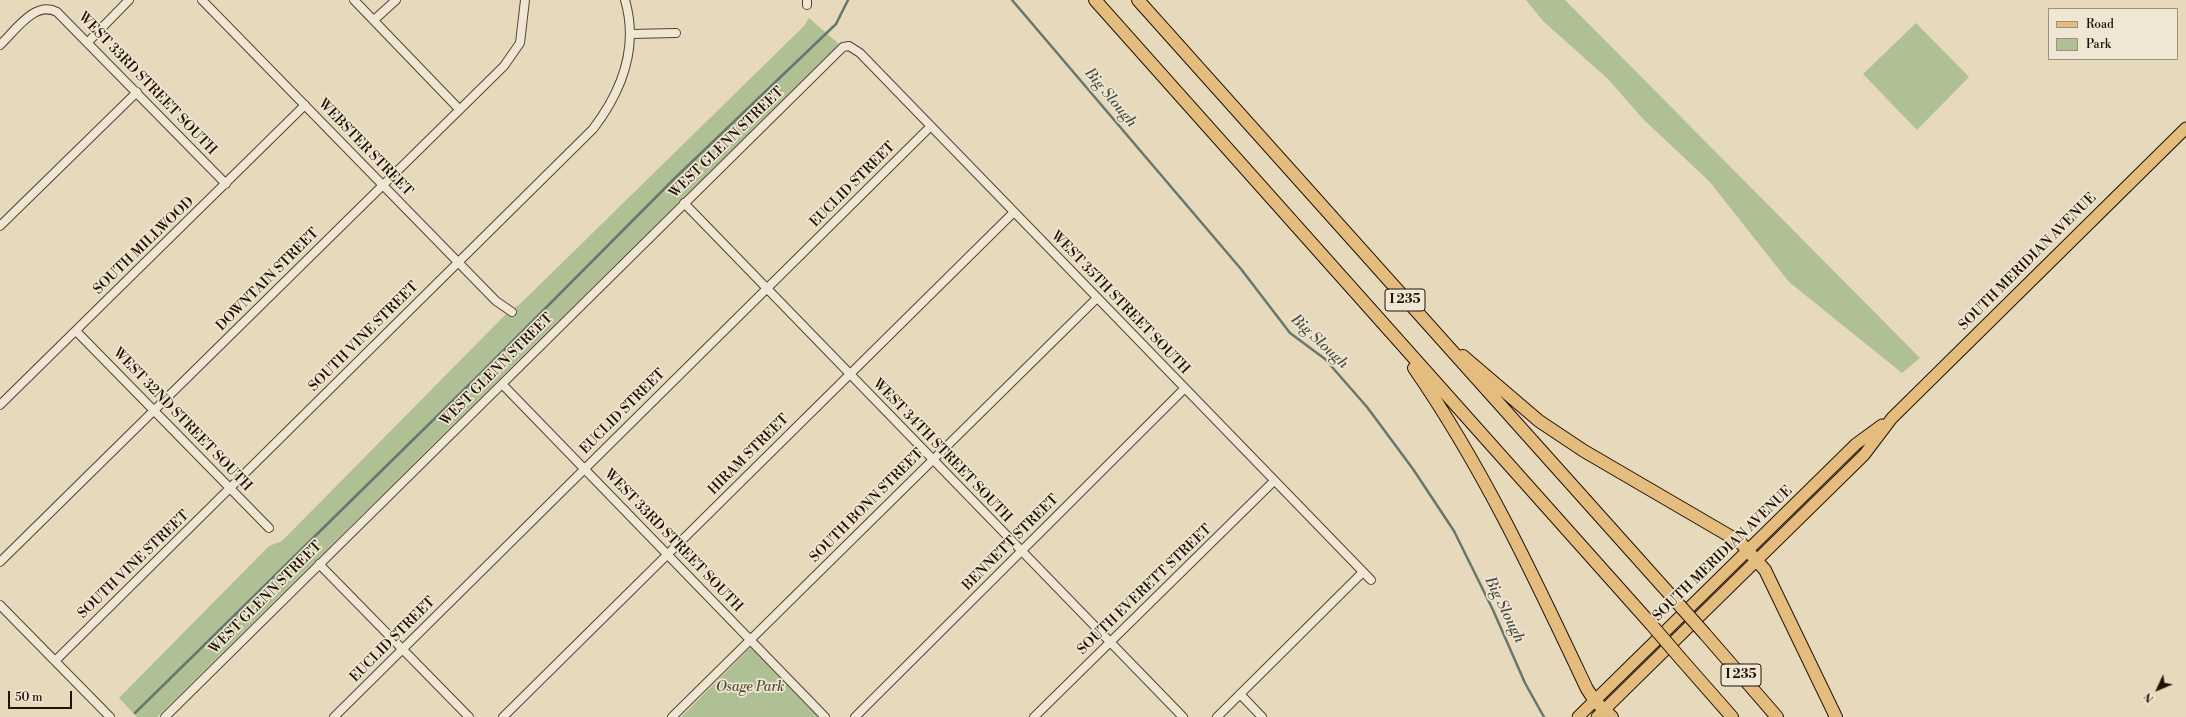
<!DOCTYPE html>
<html>
<head>
<meta charset="utf-8">
<style>
  body { margin:0 }
  #map { position:relative; width:2186px; height:717px; overflow:hidden; background:#e7d9bb; font-family:"Libre Bodoni",serif }
  canvas { display:block }
  .legend { position:absolute; left:2048px; top:8px; width:130px; height:52px; box-sizing:border-box; background:#efe6d3; border:1px solid #9d9180; margin:0; padding:5px 7px; list-style:none; font-size:12px; color:#221204 }
  .legend li { display:flex; align-items:center; gap:8px; height:20px }
  .legend b { width:20px; border:1px solid #9d9180 }
  .north { position:absolute; left:2138px; top:669px; width:40px; height:40px; -webkit-text-stroke:3px #efe6d3; paint-order:stroke; rotate:226deg; font-size:11px; font-weight:700; line-height:16px; text-align:center; color:#221204 }
  .north::after { content:''; display:block; margin:auto; width:14px; height:18px; background:#221204; clip-path:polygon(50% 0,100% 100%,50% 72%,0 100%) }
  .scale { position:absolute; left:8px; top:691px; width:64px; height:18px; box-sizing:border-box; border:2px solid #221204; border-top:0; padding-left:5px; font-size:12px; line-height:14px; white-space:nowrap; color:#221204; -webkit-text-stroke:3px #efe6d3; paint-order:stroke }
</style>
</head>
<body>
<div id="map">
<canvas width="2186" height="717"></canvas>
<ul class="legend">
<li><b style="height:5px;background:#e4bc7e"></b>Road</li>
<li><b style="height:11px;background:#afc095"></b>Park</li>
</ul>
<div class="north">N</div>
<div class="scale">50 m</div>
</div>
<script>
const context = document.querySelector('canvas').getContext('2d');
context.lineJoin = 'round';
function fill(path, color) {
  context.fillStyle = color;
  context.fill(path, 'evenodd');
}
function strokePath(path, color, width, dash) {
  context.strokeStyle = color;
  context.lineWidth = width;
  context.lineCap = dash ? 'butt' : 'round';
  context.setLineDash(dash || []);
  context.stroke(path);
}
function drawText(font, color, halo, rows, align = 'center') {
  context.font = font + ' "Libre Bodoni",serif';
  context.lineWidth = 3.5;
  context.setLineDash([]);
  context.textBaseline = 'middle';
  context.strokeStyle = halo;
  context.fillStyle = color;
  for (const [text, x, y, turn = 0] of rows) {
    context.save();
    context.translate(x, y);
    context.rotate((+turn || 0) * Math.PI / 180);
    context.textAlign = isNaN(turn) ? turn : align;
    if (halo) context.strokeText(text, 0, 0);
    context.fillText(text, 0, 0);
    context.restore();
  }
}
const green = new Path2D(`
  M1526 0H1565L1920 358 1902 373 1789 282 1709 181 1643 119 1608 79 1543 21Z
  M809 18 839 44 157 717H137L119 698 269 546 282 541 505 315 520 304 804 26Z
  M1916 23 1969 77 1917 130 1863 74Z
  M751 647 819 717H681Z`);
const stream = new Path2D(`
  M1012 0 1241 269 1290 333 1325 359 1367 407 1413 469 1454 531 1493 610 1525 683 1544 717
  M135 713 483 371 674 179 836 24 848 0`);
const minor = new Path2D(`
  M202 0 496 301 512 312
  M354 0 459 109
  M807 0V5
  M374 20 396 0
  M631 34 676 33
  M88 42 129 0
  M0 45C15 31 35 0 57 12L226 184
  M684 203 1183 717
  M0 226 137 92
  M76 331 269 528
  M502 384 825 717
  M0 405 305 105
  M0 562 504 66 520 43 525 0
  M319 564 469 717
  M0 605 110 717
  M55 661 593 129C622 91 639 48 625 0
  M1240 694 1262 717
  M165 717 843 47 849 46 860 53 1371 580
  M334 717 931 126
  M503 717 1014 212
  M672 717 1097 298
  M855 717 1185 388
  M1034 717 1274 481
  M1217 717 1363 572`);
const major = new Path2D(`
  M1578 717 1856 444 1882 425
  M1597 717 1864 455 1892 418 2186 128`);
const highway = new Path2D(`
  M1095 0 1650 623
  M1138 0 1674 599
  M1463 356 1539 421 1584 451 1740 542 1765 570 1836 717
  M1414 368C1484 469 1535 579 1587 689L1595 701 1612 717
  M1705 634 1777 717
  M1681 659 1732 717`);
const highwayBridge = new Path2D(`
  M1674 599 1705 634
  M1650 623 1681 659`);
const shields = [
  [1405,300,40],
  [1741,675,40]
];
const shieldNames = [
  ["I 235",1405,300],
  ["I 235",1741,675]
];
const streetNames = [
  ["WEST 33RD STREET SOUTH",147,84,46],
  ["WEST GLENN STREET",727,143,-44],
  ["WEBSTER STREET",365,148,46],
  ["EUCLID STREET",853,185,-45],
  ["SOUTH MILLWOOD",144,246,-44],
  ["SOUTH MERIDIAN AVENUE",2028,262,-45],
  ["DOWNTAIN STREET",268,280,-45],
  ["WEST 35TH STREET SOUTH",1120,303,46],
  ["SOUTH VINE STREET",364,337,-45],
  ["WEST GLENN STREET",497,370,-45],
  ["EUCLID STREET",623,412,-45],
  ["WEST 32ND STREET SOUTH",182,420,46],
  ["WEST 34TH STREET SOUTH",942,451,46],
  ["HIRAM STREET",749,455,-45],
  ["SOUTH BONN STREET",867,506,-45],
  ["WEST 33RD STREET SOUTH",673,541,46],
  ["BENNETT STREET",1011,543,-45],
  ["SOUTH MERIDIAN AVENUE",1723,554,-44],
  ["SOUTH VINE STREET",134,565,-44],
  ["SOUTH EVERETT STREET",1145,590,-44],
  ["WEST GLENN STREET",266,598,-45],
  ["EUCLID STREET",393,640,-45]
];
const parkNames = [
  ["Osage Park",750,688]
];
const waterNames = [
  ["Big Slough",1110,98,50],
  ["Big Slough",1319,342,43],
  ["Big Slough",1504,610,64]
];
fill(green, '#afc095');
strokePath(stream, '#68776d', 2.5);
strokePath(minor, '#534432', 10);
strokePath(major, '#221204', 13);
strokePath(highway, '#221204', 14);
strokePath(minor, '#efe6d3', 8);
strokePath(major, '#e4bc7e', 11);
strokePath(highway, '#e4bc7e', 12);
strokePath(highwayBridge, '#221204', 14, []);
strokePath(highwayBridge, '#e4bc7e', 12);
for (const [x, y, w] of shields) {
  const box = new Path2D();
  box.roundRect(x - w / 2, y - 11, w, 22, 3);
  context.fillStyle = '#efe6d3';
  context.fill(box);
  strokePath(box, '#221204', 1);
}
drawText('bold 13px', '#221204', null, shieldNames);
drawText('14px', '#221204', '#efe6d3', streetNames);
drawText('italic 14px', '#534f37', '#efe6d3', parkNames);
drawText('italic 15px', '#4b4d41', '#efe6d3', waterNames);
</script>
</body>
</html>
